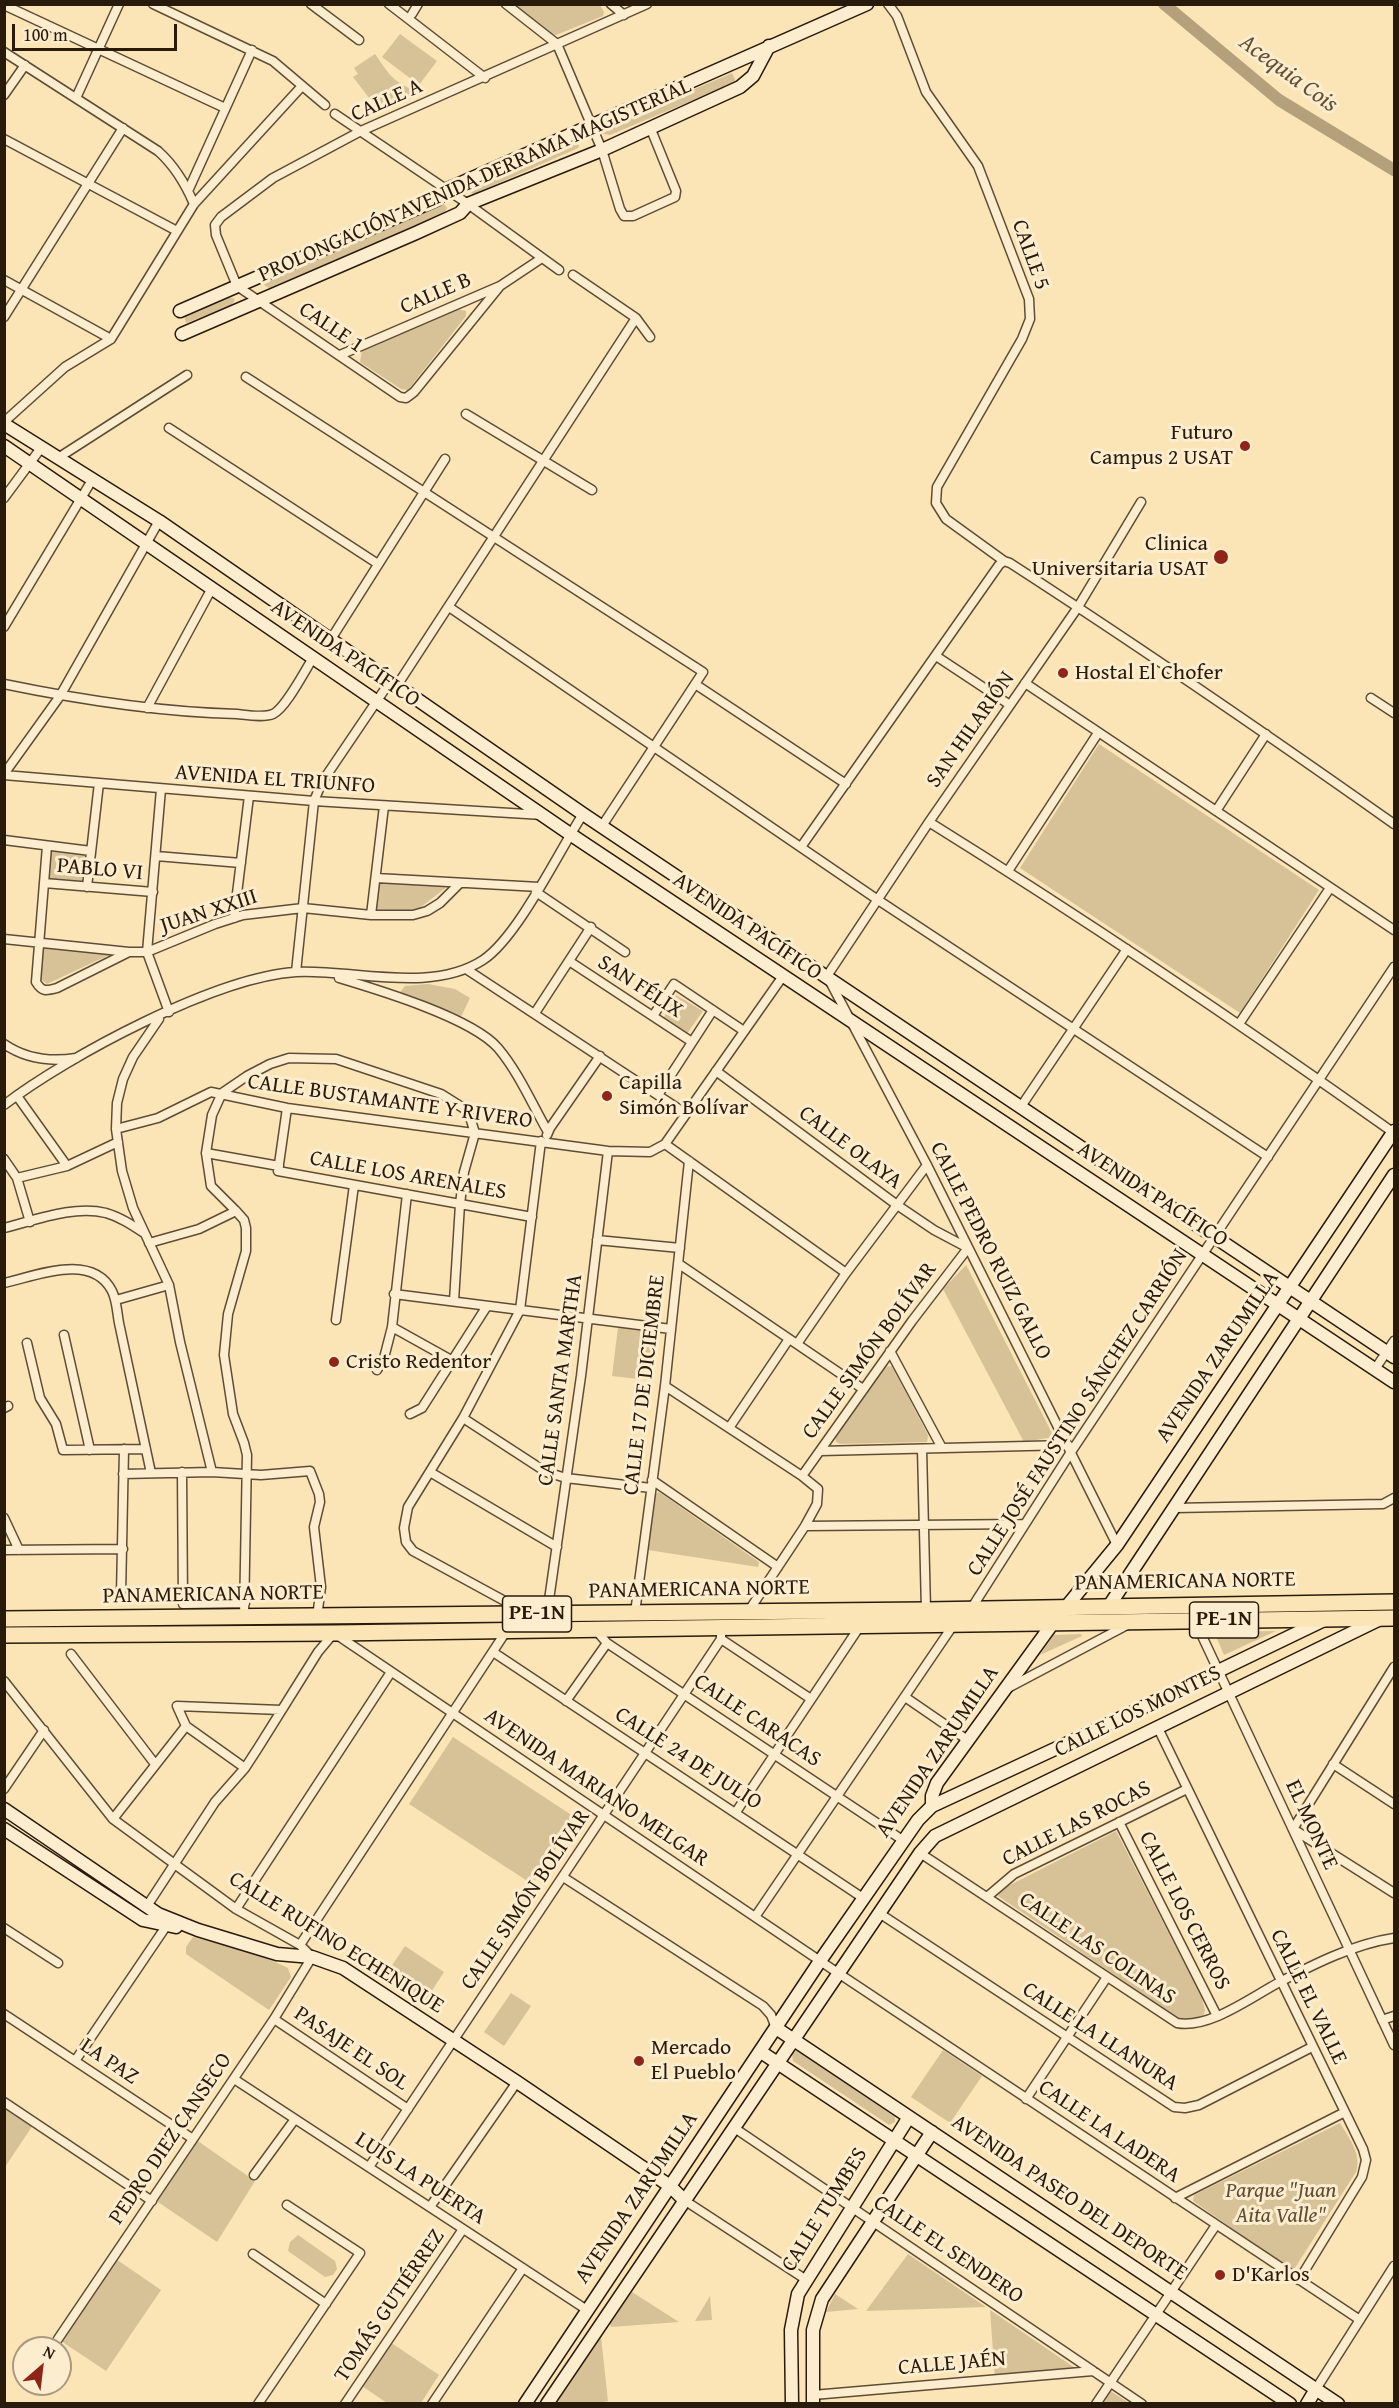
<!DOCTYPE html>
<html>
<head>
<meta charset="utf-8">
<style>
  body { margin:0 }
  #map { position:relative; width:1399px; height:2408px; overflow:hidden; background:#fbe4b5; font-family:"Gentium Book Plus",serif }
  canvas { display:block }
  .frame { position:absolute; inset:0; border:6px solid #291b0b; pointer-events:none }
  .north { position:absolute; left:12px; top:2336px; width:60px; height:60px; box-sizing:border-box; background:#fcedcf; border:2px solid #a89981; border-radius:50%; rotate:28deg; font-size:16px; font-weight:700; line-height:24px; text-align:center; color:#291b0b }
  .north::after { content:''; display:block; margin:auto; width:21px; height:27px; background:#8f2418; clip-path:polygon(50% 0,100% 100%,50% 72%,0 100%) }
  .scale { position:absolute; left:12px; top:24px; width:165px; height:27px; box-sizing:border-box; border:3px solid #291b0b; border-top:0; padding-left:8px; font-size:18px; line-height:21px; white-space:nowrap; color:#291b0b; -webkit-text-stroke:4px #fcedcf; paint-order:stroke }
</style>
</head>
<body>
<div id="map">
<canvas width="1399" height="2408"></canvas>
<div class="frame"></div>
<div class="north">N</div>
<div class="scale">100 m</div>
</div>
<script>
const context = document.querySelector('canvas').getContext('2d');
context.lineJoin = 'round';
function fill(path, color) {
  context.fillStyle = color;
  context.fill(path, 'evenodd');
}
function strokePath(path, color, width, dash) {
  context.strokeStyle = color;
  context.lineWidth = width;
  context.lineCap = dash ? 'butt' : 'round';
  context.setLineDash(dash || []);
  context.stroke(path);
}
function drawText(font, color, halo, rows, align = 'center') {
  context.font = font + ' "Gentium Book Plus",serif';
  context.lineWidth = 6;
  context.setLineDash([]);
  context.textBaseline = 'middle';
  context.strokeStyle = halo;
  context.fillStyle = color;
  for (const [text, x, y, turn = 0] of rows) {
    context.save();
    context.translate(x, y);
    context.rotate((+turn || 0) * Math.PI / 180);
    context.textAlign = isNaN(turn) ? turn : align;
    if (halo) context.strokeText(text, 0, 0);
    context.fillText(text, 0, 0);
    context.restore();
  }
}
const green = new Path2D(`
  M511 5H600L604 12 603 16 556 35 551 34Z
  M400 34 437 61 419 85 382 57Z
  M375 54C393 80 393 81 422 94L380 112 353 77 358 74 354 68Z
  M732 73 736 82 610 135 603 134 604 128Z
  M573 142 578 143 579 147 576 149 476 193 473 194 469 191 472 185Z
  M443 203 447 208 444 213 269 288 264 285 266 282Z
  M229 297 235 299 232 305 186 323 184 316Z
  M458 309 466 311V316L408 390 401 389 360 362 362 351Z
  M1099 744 1319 890 1240 1013 1020 868Z
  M51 851 85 854 82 883 48 879Z
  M377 882 448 886 417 910 374 911Z
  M42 947 111 954 47 984 39 978Z
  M428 984 455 989 470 998 460 1019 400 992 405 986Z
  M676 995 703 1011 686 1035 663 1019Z
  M966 1265 1054 1437 1024 1442 943 1289Z
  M618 1327 653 1331 647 1380 612 1376Z
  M892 1366 928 1435 927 1442 840 1444 836 1442 835 1435 884 1367Z
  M659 1492 759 1562 758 1567 648 1550 654 1495Z
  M1276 1631 1224 1655 1214 1632Z
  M1081 1634 1082 1636 1040 1655 1054 1635Z
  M453 1737 576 1818 532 1884 409 1804Z
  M1116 1831 1202 1998 1205 2011 1203 2016 1188 2019 1178 2018 998 1896 1002 1889Z
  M193 1937C226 1946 258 1953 288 1968L291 1977 269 2010 186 1954V1947Z
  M405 1946 444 1972 426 2000 387 1973Z
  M511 1993 531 2006 504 2046 484 2032Z
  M797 2050 895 2117V2122L889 2125 793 2061 792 2054Z
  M943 2050 982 2076 950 2123 911 2097Z
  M5 2102 35 2122 5 2167Z
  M1340 2123C1349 2138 1362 2154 1356 2172L1293 2271 1193 2201 1194 2195Z
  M195 2139 255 2181 217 2242 155 2200Z
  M298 2235 335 2261 337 2269 333 2275 325 2277 288 2251 290 2242Z
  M908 2254 986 2307 866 2311Z
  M113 2257 161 2290 106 2371 58 2339Z
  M632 2292 679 2322 611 2327 610 2324Z
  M835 2294 858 2309 826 2312Z
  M710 2296 712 2320 695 2321Z
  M990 2310 1081 2372 995 2379Z
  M601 2337 608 2401 600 2403H556Z
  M390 2342 439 2375 421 2403H387L359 2384Z
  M1109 2390 1129 2403 1100 2404Z`);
const canal = new Path2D(`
  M1164 4 1279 100 1394 170`);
const street = new Path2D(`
  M153 4 273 61 325 105
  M311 4 359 40
  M389 4 485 78
  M506 4 557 44 602 150 620 209 624 216H633L675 197 676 191 650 127
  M611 4 624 15
  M888 4 897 16 926 92 978 166 1029 299 1030 319 1022 339 937 487 936 503 946 519 1004 561 1010 563C1140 647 1268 735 1394 824
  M4 5 225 108
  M412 14 418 4
  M4 52 158 151C175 166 185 183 194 204
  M4 95 25 65
  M76 98 119 4
  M335 114 468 204 559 270
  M4 139 177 231
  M188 191 252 50
  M573 275 636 318 650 337
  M4 280 111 339
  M500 286 414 392 406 398 400 397 237 286 216 235 215 225 221 217 273 178 361 131 647 4
  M4 317 123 128
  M340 355 500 286 542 258
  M246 377 703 672 602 826
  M466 414 592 490
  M4 422 65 367 111 339 194 204 302 86
  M169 428 378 564
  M58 458 187 375
  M4 498 41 448
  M449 607 878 900 1268 1157
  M4 627 92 480
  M331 639 445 459
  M936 656 1010 705
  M1025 683 1394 930
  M4 684C81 700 159 712 237 714 247 715 264 718 273 714 286 708 305 670 313 658
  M398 684 636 318
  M695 684 846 784
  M1371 698 1394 713
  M147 708 212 588
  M4 774 60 696 159 521
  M4 775 314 801 543 815
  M161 789 147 952 169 1012
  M1216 811 1266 734
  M929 822C1088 921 1242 1025 1394 1133
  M4 840 91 851
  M47 846 36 982C42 992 46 991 57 988L129 952H147L215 924 243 915 303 908 371 915H413L427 911 440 903 460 883
  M801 847 999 565 1004 561
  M156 856 241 863
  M1008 871 1098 733
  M376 878 539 887
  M44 883 153 892
  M87 887 99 783
  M536 892 625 952
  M371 915 384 806
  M234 918 249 796
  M4 939 129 952
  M569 961 692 1042
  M466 969 685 1113
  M296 972 314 801 322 782 391 680
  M339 978C379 990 472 1018 498 1048 519 1073 532 1104 548 1132
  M535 1013 591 927
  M653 1016 674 984 744 1031
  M159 1019 133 1057 123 1079 117 1103 116 1129 122 1171 133 1208 169 1285 180 1342 212 1472
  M1239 1024 1330 888
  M4 1044C26 1059 51 1062 76 1058
  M716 1071 897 1205 934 1230 968 1248 912 1321 802 1476
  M658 1095 713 1010
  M17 1096 67 1166
  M4 1105C68 1056 216 977 296 972 353 969 431 994 483 960 518 937 559 851 583 814
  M287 1108 278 1171 532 1217
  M1020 1108 1127 949
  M116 1129 158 1118 211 1092 287 1108 608 1151 650 1152 665 1144 783 976
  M547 1135 550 1128 600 1056
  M665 1144 846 1273
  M206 1153 279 1166
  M4 1159 17 1178 30 1222
  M17 1178 67 1166 118 1142
  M4 1228C36 1220 74 1205 106 1213 120 1217 132 1225 144 1233
  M597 1240 680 1248
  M149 1243 199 1229 236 1211
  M679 1264 863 1389
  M4 1283C36 1276 92 1252 112 1291 117 1301 117 1313 119 1323L151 1473
  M394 1294 671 1329
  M116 1300 169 1285
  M336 1320 354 1185
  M392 1327 453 1361
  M64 1335 90 1450
  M27 1343 40 1398 56 1424 63 1450 146 1449
  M797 1344 846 1273 927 1165
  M890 1351 942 1448
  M1375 1369 1394 1341
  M377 1370 384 1358 392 1327 407 1194
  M665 1386 802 1476 818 1489 817 1504 805 1526 748 1612
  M4 1408 8 1406
  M410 1414 422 1408 487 1306
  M463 1418 546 1472 566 1478 651 1488
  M729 1428 789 1339
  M922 1449 926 1610
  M820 1451 1068 1445
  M182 1472 183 1604 245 1603
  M430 1472 557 1547
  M123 1474 212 1472 261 1475 310 1471 319 1494 320 1502 314 1527 321 1587 317 1617
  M652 1480 778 1567
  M1174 1508 1383 1504 1394 1498
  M4 1518 19 1550
  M805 1526 1025 1524
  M1117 1545 927 1165 827 976 929 822 1078 607 1141 502
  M4 1550 123 1549
  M121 1595 124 1449
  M971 1609 1071 1452 1394 967
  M523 1611 413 1551 406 1542 404 1528 408 1507 463 1418 520 1310 541 1141
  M635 1613 665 1386 689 1161
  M547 1614 581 1376 608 1151
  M244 1617 247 1455 244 1443 233 1414 224 1355 228 1314 246 1251V1228L244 1220 236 1211 211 1186 206 1153 212 1115 222 1093 247 1076 270 1064 289 1058 336 1059 441 1094 468 1111 475 1133 464 1172 460 1204 454 1301
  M1195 1621 1394 2045
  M594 1628 607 1643 904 1841
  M721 1639 811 1699
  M493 1652 863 1898
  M71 1654 155 1764
  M1394 1667 1293 1829 1394 1893
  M4 1681 113 1819 236 1909 300 1945 312 1957 274 2019 58 2339
  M1008 1688 1129 1624
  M905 1697 969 1741
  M566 1701 607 1643
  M1157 1726 1363 2149 1366 2160 1362 2177 1299 2280
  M1333 1764 1394 1804
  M245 1768 186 1726 177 1706 281 1710
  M4 1789 44 1730
  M736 1812 860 1626
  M113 1819 186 1726
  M1119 1822 1217 2016
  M920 1853 1177 2023C1209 2029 1250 1998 1278 1983 1314 1964 1354 1944 1394 1938
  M563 1877 763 2006 771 2015 776 2028
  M987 1897 1014 1874 1187 1789
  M147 1906 215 1802 245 1768 258 1748 318 1652 334 1633 838 1973 1360 2320
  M236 1909 391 1672
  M879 1913 1174 2107 1185 2108 1199 2105 1312 2047
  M755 1917 954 1624
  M4 1928 58 1963
  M300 1945 507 1630
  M4 2014 193 2139
  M274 2019 408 2109
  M1382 2020 1394 2016
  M75 2061 169 1922
  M234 2079 587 2310
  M1026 2099 1107 1977
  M4 2102 152 2201
  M733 2127 1142 2404
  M369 2167 721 1639V1627
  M254 2175 295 2119
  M1175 2198 1343 2113
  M684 2200 805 2279
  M430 2207 517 2082
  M253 2254 326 2304
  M1316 2389 1394 2266
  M813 2395 1093 2371
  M258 2404 360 2253 287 2205
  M345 2404 463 2229
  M432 2404 523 2268
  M1096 2404 1216 2225`);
const secondary = new Path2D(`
  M180 311 438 199 445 190 867 4
  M182 334 416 233 460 213 468 204 602 150 740 87 753 76 769 46
  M4 424 159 521 583 814 1394 1357
  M4 446 570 834 1394 1382
  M1109 1606 1394 1175
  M932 1806V1796L937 1783 1053 1623 1117 1545 1394 1131
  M4 1809 158 1914 198 1930 277 1954 312 1957 343 1968 517 2082 670 2186 684 2200
  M4 1829 143 1920 176 1927
  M776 2028 1338 2404
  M761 2052 1290 2404
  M525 2404 820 1961 918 1820 932 1806 1098 1729 1324 1620
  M547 2404 920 1853 935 1836 1378 1620
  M792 2404 791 2330 798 2294 909 2117
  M813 2404V2330L822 2299 932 2132
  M1307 2404 1316 2389`);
const highway = new Path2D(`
  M4 1619 926 1610 1394 1602
  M4 1635 334 1633 1394 1618`);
const markers = [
  [1245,446,6,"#8f2418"],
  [1221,557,8,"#8f2418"],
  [1063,673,6,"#8f2418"],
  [607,1096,6,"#8f2418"],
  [334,1362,6,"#8f2418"],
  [639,2061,6,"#8f2418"],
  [1220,2275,6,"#8f2418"]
];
const shields = [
  [537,1614,69],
  [1224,1620,69]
];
const shieldNames = [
  ["PE-1N",537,1614],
  ["PE-1N",1224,1620]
];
const streetNames = [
  ["CALLE A",387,101,-24],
  ["PROLONGACIÓN AVENIDA DERRAMA MAGISTERIAL",475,181,-24],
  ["CALLE 5",1030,255,70],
  ["CALLE B",436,294,-23],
  ["CALLE 1",331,328,34],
  ["AVENIDA PACÍFICO",345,654,34],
  ["SAN HILARIÓN",971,730,-55],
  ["AVENIDA EL TRIUNFO",275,780,4],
  ["PABLO VI",100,870,5],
  ["JUAN XXIII",209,912,-18],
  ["AVENIDA PACÍFICO",747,927,34],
  ["SAN FÉLIX",640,987,33],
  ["CALLE BUSTAMANTE Y RIVERO",390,1102,8],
  ["CALLE OLAYA",850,1148,37],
  ["CALLE LOS ARENALES",408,1176,10],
  ["AVENIDA PACÍFICO",1152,1195,33],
  ["CALLE PEDRO RUIZ GALLO",990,1251,63],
  ["CALLE SIMÓN BOLÍVAR",870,1351,-54],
  ["AVENIDA ZARUMILLA",1218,1357,-56],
  ["CALLE SANTA MARTHA",561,1380,-82],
  ["CALLE 17 DE DICIEMBRE",645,1385,-83],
  ["CALLE JOSÉ FAUSTINO SÁNCHEZ CARRIÓN",1078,1413,-57],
  ["PANAMERICANA NORTE",1185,1582,-1],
  ["PANAMERICANA NORTE",699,1590,-1],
  ["PANAMERICANA NORTE",213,1595,-1],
  ["CALLE LOS MONTES",1138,1712,-26],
  ["CALLE CARACAS",757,1721,34],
  ["AVENIDA ZARUMILLA",938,1752,-56],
  ["CALLE 24 DE JULIO",688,1759,33],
  ["AVENIDA MARIANO MELGAR",596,1788,34],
  ["CALLE LAS ROCAS",1077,1824,-27],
  ["EL MONTE",1311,1825,65],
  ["CALLE SIMÓN BOLÍVAR",526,1900,-56],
  ["CALLE LOS CERROS",1184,1911,63],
  ["CALLE RUFINO ECHENIQUE",336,1943,32],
  ["CALLE LAS COLINAS",1097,1949,34],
  ["CALLE EL VALLE",1308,1997,64],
  ["CALLE LA LLANURA",1100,2037,33],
  ["PASAJE EL SOL",351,2049,34],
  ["LA PAZ",109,2062,34],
  ["CALLE LA LADERA",1109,2132,34],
  ["PEDRO DIEZ CANSECO",171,2139,-56],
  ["LUIS LA PUERTA",420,2179,33],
  ["AVENIDA ZARUMILLA",637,2198,-56],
  ["AVENIDA PASEO DEL DEPORTE",1069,2198,34],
  ["CALLE TUMBES",825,2210,-58],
  ["CALLE EL SENDERO",948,2250,34],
  ["TOMÁS GUTIÉRREZ",390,2306,-56],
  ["CALLE JAÉN",952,2364,-5]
];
const poiNames = [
  ["Futuro",1233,433,"right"],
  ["Campus 2 USAT",1233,458,"right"],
  ["Clinica",1208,544,"right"],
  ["Universitaria USAT",1208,569,"right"],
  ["Hostal El Chofer",1075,673],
  ["Capilla",619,1083],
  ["Simón Bolívar",619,1108],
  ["Cristo Redentor",346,1362],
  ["Mercado",651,2048],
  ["El Pueblo",651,2073],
  ["D'Karlos",1232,2275]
];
const parkNames = [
  ["Parque \"Juan",1281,2191],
  ["Aita Valle\"",1281,2216]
];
const waterNames = [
  ["Acequia Cois",1288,74,36]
];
fill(green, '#d7c298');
strokePath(canal, '#b4a07b', 12);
strokePath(street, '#5e4d36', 11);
strokePath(secondary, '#291b0b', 15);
strokePath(highway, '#291b0b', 18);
strokePath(street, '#fcedcf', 8);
strokePath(secondary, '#fcedcf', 12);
strokePath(highway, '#fbe4b5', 15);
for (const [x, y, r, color] of markers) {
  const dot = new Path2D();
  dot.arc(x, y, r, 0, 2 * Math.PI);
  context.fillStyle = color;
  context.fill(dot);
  strokePath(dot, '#fcedcf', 2);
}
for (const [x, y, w] of shields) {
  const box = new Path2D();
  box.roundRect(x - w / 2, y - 18, w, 36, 4.5);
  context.fillStyle = '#fcedcf';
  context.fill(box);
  strokePath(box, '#291b0b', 1.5);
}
drawText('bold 21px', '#291b0b', null, shieldNames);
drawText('22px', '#291b0b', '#fcedcf', streetNames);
drawText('22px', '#291b0b', '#fcedcf', poiNames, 'left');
drawText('italic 22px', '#5d4d35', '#fcedcf', parkNames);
drawText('italic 24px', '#615038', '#fcedcf', waterNames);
</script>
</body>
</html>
